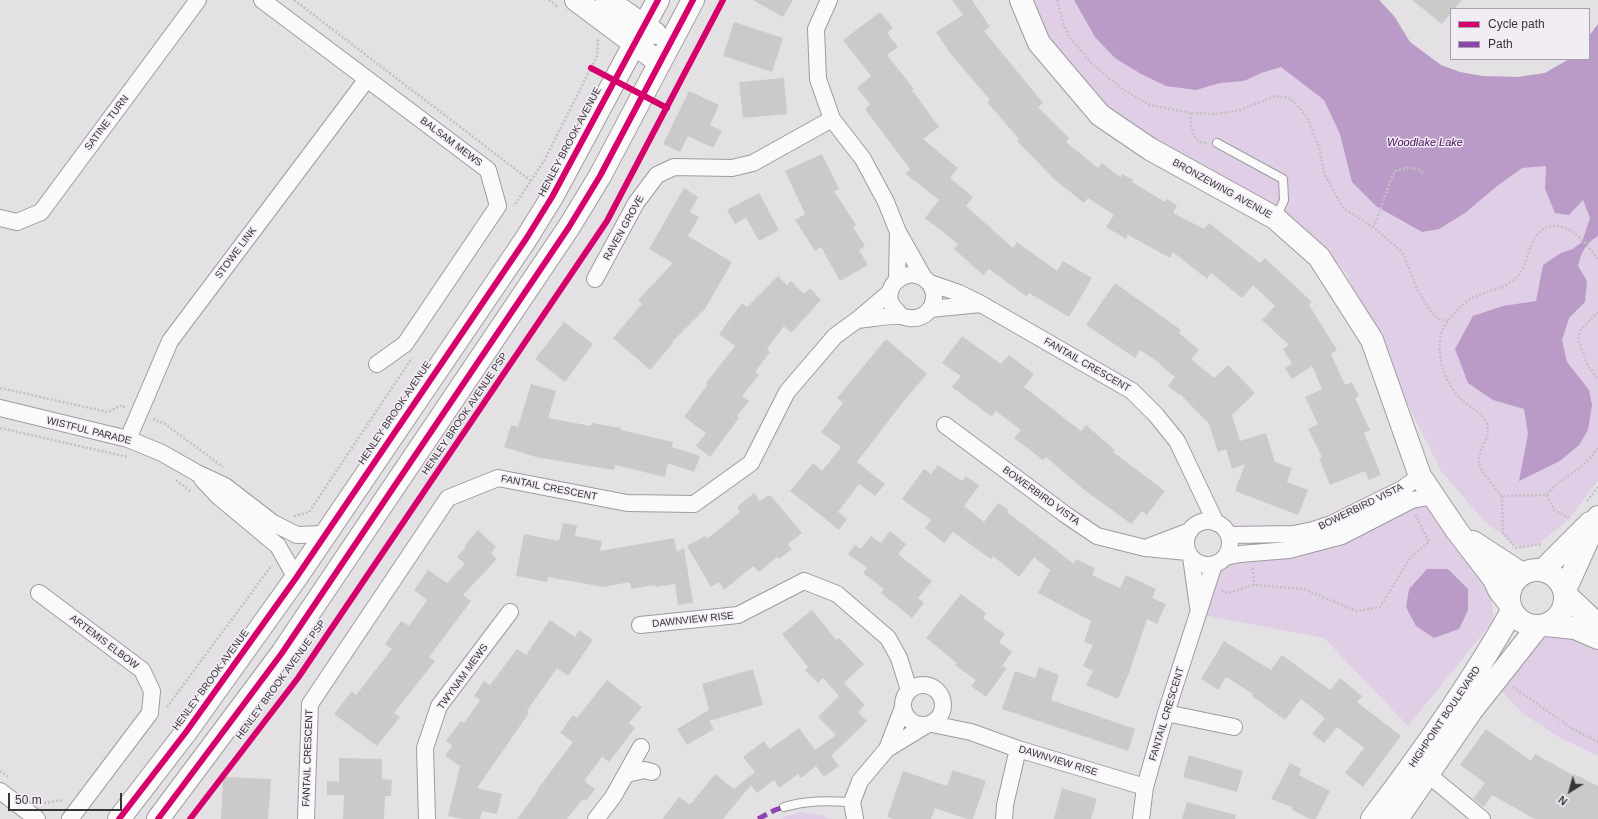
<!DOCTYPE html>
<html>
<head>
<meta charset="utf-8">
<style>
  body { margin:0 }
  #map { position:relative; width:1598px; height:819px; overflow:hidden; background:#e4e1e5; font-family:Arial,sans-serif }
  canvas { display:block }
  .legend { position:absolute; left:1450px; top:8px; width:140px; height:52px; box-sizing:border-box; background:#f2ecf5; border:1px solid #a7a2a9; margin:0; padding:5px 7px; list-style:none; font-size:12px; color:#363437 }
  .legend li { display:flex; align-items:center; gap:8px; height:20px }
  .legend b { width:20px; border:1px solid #a7a2a9 }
  .north { position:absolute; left:1550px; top:771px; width:40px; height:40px; -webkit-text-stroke:3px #f2ecf5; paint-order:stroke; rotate:217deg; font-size:11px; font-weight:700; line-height:16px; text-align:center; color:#363437 }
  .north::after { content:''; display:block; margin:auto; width:14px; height:18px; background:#363437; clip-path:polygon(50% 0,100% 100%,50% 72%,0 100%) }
  .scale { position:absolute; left:8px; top:793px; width:114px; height:18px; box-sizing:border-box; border:2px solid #363437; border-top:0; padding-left:5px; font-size:12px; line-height:14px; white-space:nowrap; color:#363437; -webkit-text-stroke:3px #f2ecf5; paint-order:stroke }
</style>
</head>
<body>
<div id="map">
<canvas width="1598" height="819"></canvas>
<ul class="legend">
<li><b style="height:5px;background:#d6006c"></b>Cycle path</li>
<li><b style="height:5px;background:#8e44ad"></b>Path</li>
</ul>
<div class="north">N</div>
<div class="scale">50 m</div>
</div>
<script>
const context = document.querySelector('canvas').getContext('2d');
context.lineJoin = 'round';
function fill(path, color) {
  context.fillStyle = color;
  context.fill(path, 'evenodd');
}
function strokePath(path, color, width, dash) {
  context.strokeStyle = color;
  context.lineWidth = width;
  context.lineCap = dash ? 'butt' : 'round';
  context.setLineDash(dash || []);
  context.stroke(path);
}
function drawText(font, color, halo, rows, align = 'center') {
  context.font = font + ' Arial,sans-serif';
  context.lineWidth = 3;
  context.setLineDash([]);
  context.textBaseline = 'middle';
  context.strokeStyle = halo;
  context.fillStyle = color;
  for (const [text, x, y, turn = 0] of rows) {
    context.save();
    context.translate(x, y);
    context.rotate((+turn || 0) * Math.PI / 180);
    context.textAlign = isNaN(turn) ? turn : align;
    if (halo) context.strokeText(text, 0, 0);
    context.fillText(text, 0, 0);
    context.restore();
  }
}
const green = new Path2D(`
  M1028 0H1379L1394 16 1410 42 1441 65 1460 72 1482 76 1518 77 1545 73 1569 59H1589V36L1598 24V481L1569 519 1537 545 1520 548 1484 521 1441 471 1403 395 1345 271 1282 209 1170 150 1098 102 1048 44Z
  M1425 499 1490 585 1494 620 1408 726 1324 638 1203 615 1214 580 1225 565 1286 552Z
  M1561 628 1598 651V756L1555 735 1523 713 1492 681 1529 633Z
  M800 812 822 815 829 819H779Z`);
const water = new Path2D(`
  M1074 0H1379L1394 16 1410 42 1441 65 1460 72 1482 76 1518 77 1545 73 1569 59H1589V36L1598 24V236C1585 244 1582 251 1578 266L1587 281 1585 302 1569 318 1562 340 1567 362 1589 390 1592 405 1588 430 1579 445 1560 461 1519 481 1528 434 1524 409 1493 400 1468 383 1455 349 1473 316 1503 306 1536 301 1543 265 1561 253 1573 249 1582 242 1590 218 1583 200 1569 215 1555 213 1545 189 1546 166 1522 168 1497 186 1465 213 1439 229 1422 232 1376 206 1352 182 1340 134 1324 100 1281 67 1261 73 1244 81 1220 83 1196 90 1166 86 1141 74 1115 58 1095 37Z
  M1427 569H1448L1468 589V610L1459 629 1434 638 1416 626 1406 607 1409 589Z`);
const building = new Path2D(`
  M753 0H793L783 17Z
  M952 0H972L990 27 984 31 1043 103 1038 107 1069 138 1066 142 1098 168 1102 163 1120 177 1122 174 1133 180 1132 182 1165 202 1167 199 1177 205 1173 213 1204 229 1209 223 1260 263 1265 258 1312 302 1309 305 1337 350 1331 354 1345 385 1352 382 1359 396 1355 398 1370 430 1364 433 1381 475 1369 480 1365 471 1330 485 1319 458 1322 457 1308 429 1318 424 1305 397 1322 389 1312 366 1292 379 1285 368 1292 364 1283 349 1289 345 1262 320 1275 306 1253 285 1242 298 1211 273 1207 279 1173 252 1170 258 1128 235 1126 239 1106 227 1114 215 1088 198 1084 203 1054 179 1017 141 1019 139 987 102 990 100 950 53 936 32 963 15Z
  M1412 0H1462L1454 9H1451V13L1442 24Z
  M880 12 893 28 887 33 898 47 887 55 914 89 912 90 939 127 923 139 958 168 950 178 973 197 966 206 1013 248 1017 242 1057 271 1063 261 1092 278 1069 317 1029 293 1027 297 989 269 983 275 954 249 958 244 925 218 939 200 906 174 910 169 865 109 870 104 857 88 871 76 843 40Z
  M734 22 783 38 772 72 723 56Z
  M784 78 787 114 743 118 739 82Z
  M689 91 719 105 710 125 722 131 713 148 688 136 680 152 663 144Z
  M822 154 839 189 834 191 856 225 853 227 865 246 859 250 868 265 840 281 821 247 815 251 795 220 805 214 785 171Z
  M684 188 698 197 690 212 699 217 688 236 732 262 705 309 672 342 673 343 650 370 613 338 642 304 638 300 673 263 649 249Z
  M759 193 779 230 759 241 746 218 735 224 727 210Z
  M778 276 787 285 791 281 804 294 810 288 821 300 791 333 784 326 767 349 770 352 755 372 759 375 742 396 749 401 737 416 739 418 710 457 696 446 706 433 684 417 708 384 706 383 735 346 719 334 742 303 747 307Z
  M1115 283 1181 330 1179 333 1199 350 1191 359 1214 378 1228 365 1255 393 1232 415 1240 441 1266 433 1275 462 1292 468 1287 482 1308 490 1298 515 1235 491 1245 464 1232 469 1226 449 1218 452 1209 424 1180 394 1179 395 1168 386 1175 377 1160 365 1161 364 1140 350 1135 358 1086 325Z
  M564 322 593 344 565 382 535 359Z
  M962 336 1001 364 1009 355 1034 374 1024 387 1081 431 1086 425 1115 450 1113 452 1165 491 1147 515 1142 511 1131 524 1082 488 1046 457 1043 460 1014 438 1021 430 996 411 992 417 952 387 961 376 942 363Z
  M886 339 927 374 903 402 857 462 885 484 875 496 859 484 838 512 847 519 839 530 790 491 813 463 822 471 841 447 821 432 843 403 837 398Z
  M531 384 556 391 548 418 591 426 592 423 621 428V430L673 442 672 447 700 456 694 472 668 463 665 477 615 465 614 470 536 457 504 447 511 425 518 427Z
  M938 465 962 481 966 476 979 486 964 506 984 522 998 503 1009 510 1007 512 1074 564 1076 559 1095 568 1092 575 1120 588 1126 575 1156 589 1152 598 1166 604 1157 624 1147 619 1129 673 1118 699 1086 685 1093 671 1083 666 1093 645 1084 642 1091 621 1038 593 1050 570 1034 557 1019 577 993 556 991 559 953 532 944 543 925 528 931 520 902 499 924 469 931 474Z
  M754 493 760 501 767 496H771L802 533 788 544 792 549 779 559 777 557 759 572 753 566 724 590 719 582 711 587 687 546 705 536 707 539 740 512 737 507Z
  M563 523 577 525 575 536 602 541 600 551 674 538 677 552 684 548 693 603 678 605 675 584 656 587 655 585 631 589 630 582 604 587 548 577 547 582 516 576 524 534 559 541Z
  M478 530 496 547 491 553 497 559 463 595 471 601 429 657 435 661 394 713 400 717 377 746 334 714 352 691 356 695 392 649 385 644 401 621 409 626 427 600 414 590 428 570 447 583 465 564 457 557 466 547 464 546Z
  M890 531 906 544 898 554 932 581 918 598 924 603 912 618 881 593 884 589 863 573 867 568 848 554 855 545 861 549 871 536 881 543Z
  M961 594 986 613 983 618 1005 634 999 642 1012 652 1002 666 1007 668 986 697 971 686 976 680 955 665 957 663 926 638Z
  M812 610 836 640 839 638 864 664 844 683 865 705 858 712 867 721 831 756 839 766 824 777 816 766 801 778 798 774 779 788 774 780 757 793 751 785 723 819H662L679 797 690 805 715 774 734 789 755 772 743 757 764 741 770 749 799 728 815 750 836 735 818 717 839 696 823 678 818 683 805 670 808 667 782 634Z
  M550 620 575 637 579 630 593 640 568 676 557 668 527 711 529 713 477 788 502 794 497 814 482 811 480 819H462L448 816 460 766 445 756 452 746 446 741 461 721 464 723 480 700 474 696 484 681 490 685 517 649 526 655Z
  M1224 641 1271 670 1282 655 1330 690 1340 678 1362 696 1357 702 1401 736 1363 787 1345 773 1364 748 1337 727 1324 743 1312 734 1325 718 1301 699 1285 720 1252 696 1253 694 1226 677 1218 690 1201 679Z
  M1039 667 1059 675 1051 700 1135 729 1128 751 1002 709 1015 671 1035 678Z
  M753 669 763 705 709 721 714 729 687 745 677 729 709 710 702 684Z
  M607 680 642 707 629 723 635 728 609 762 602 757 584 781 595 789 586 801 583 799 567 819H517L538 791 537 790 573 742 560 733 573 715 577 718Z
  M1486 729 1531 761 1535 754 1573 775 1574 774 1598 786V819H1535L1492 795 1484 807 1473 799 1485 783 1460 765Z
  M1189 755 1243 771 1237 792 1183 777Z
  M339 758 382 759V779L392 780 391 796H385L384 819H343L344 795H327V781L339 782Z
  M1290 763 1301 769 1299 775 1330 791 1316 819H1310L1292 810V807L1271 799Z
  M953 770 986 781 973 819H967L935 808 931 819H893L887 817 903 771 947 786Z
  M223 777 271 779 268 819H221Z
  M1062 788 1097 799 1091 819H1054Z
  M1187 802 1236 815 1235 819H1182Z`);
const path = new Path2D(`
  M294 0 531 181 514 206
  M549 0 558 7
  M1057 0 1064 26 1071 39 1092 64 1124 90 1150 105 1191 113 1217 114 1240 110 1275 96 1289 98 1296 104 1307 117 1320 150 1324 173 1343 208 1373 227 1399 249 1404 256 1417 289 1427 306 1434 315 1441 320 1448 321
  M1191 113C1190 125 1191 143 1207 143
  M531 181 544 161 597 56 598 39
  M1373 227C1382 209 1386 189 1395 171 1406 168 1414 165 1423 173
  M1598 259C1587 245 1573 225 1554 226 1531 227 1530 255 1522 270 1520 274 1516 278 1512 281 1501 289 1488 291 1476 296 1462 302 1442 323 1440 339 1438 362 1446 386 1464 402 1472 408 1484 414 1487 424 1492 439 1477 448 1479 462 1479 472 1496 488 1502 496L1547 495C1555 483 1560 483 1571 474 1581 467 1591 458 1598 448
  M1598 312 1581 330 1578 339 1588 366 1598 379
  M0 388 108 412 122 405 125 408
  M153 419 165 424 223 467
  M0 428 128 457
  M176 480 191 492
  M1547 495 1554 510 1569 518
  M1502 496 1503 533 1516 548 1542 544
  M1587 501 1598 487
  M294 516 309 512 412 358
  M1253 568 1254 585
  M1222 590 1228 593 1254 585 1304 589 1356 611 1380 607 1411 557 1429 542 1415 514
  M1513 687 1573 729 1598 742
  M167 707 272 565
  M0 771 9 777
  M44 803 64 800`);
const lane = new Path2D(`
  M1217 143 1283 179 1284 200 1276 218
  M784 807C809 800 826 801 852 802`);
const street = new Path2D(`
  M262 0 488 170 498 206 405 344 377 364
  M829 0 816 29 818 79 832 119 863 159 886 202 898 232 924 278
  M0 218 17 222 41 212 198 0
  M595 279 636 203 657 175 674 167 732 168 753 163 832 119
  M897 280 898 232
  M930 283 959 293 981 304 1132 391 1156 415 1177 441 1216 523
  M930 309 981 304
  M857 320C871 319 887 315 900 316 903 316 906 318 909 318 924 320 935 308 934 294 933 287 928 280 922 277 906 269 886 283 890 301 892 307 897 311 901 316
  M0 408 128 439 162 453 197 473 225 486 273 523 297 535 326 534
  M945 425 1066 515 1097 536 1145 548 1188 552
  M128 439 170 341 367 79
  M202 479 218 496 278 546 296 578
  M1186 543a22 22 0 1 1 44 0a22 22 0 1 1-44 0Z
  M1229 535 1294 534 1313 530 1331 524 1402 489 1420 476
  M1148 547 1190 531
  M1191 557 1198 607
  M1225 557 1240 554 1289 550 1342 536 1412 500 1434 496
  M39 593 142 670 152 691 150 713 70 819
  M640 625 738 615 804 581 837 594 888 638 899 658 909 690
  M903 705a20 20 0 1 1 40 0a20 20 0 1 1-40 0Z
  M1166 713 1234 727
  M932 724 971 732 1018 749 1145 787
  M887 749 902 710
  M1419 767 1482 819
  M627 774 644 770 652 772
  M0 791 37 819
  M306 819 310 704 448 498 498 478 627 503 694 504 751 463 787 392 835 336 857 320 890 292
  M427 819 425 748 439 706 510 612
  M596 819 613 797 641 747
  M855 819 852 802 860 781 887 749 925 726
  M1004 819 1005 805 1018 749
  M1141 819 1145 787 1166 713 1214 564`);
const secondary = new Path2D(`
  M576 0 660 63
  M607 0 655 33
  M1021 0 1039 43 1100 115 1150 149 1275 218 1319 257 1372 340 1420 476 1457 531 1494 579 1499 590 1509 603
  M1473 542 1522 574
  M1509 598a28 28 0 1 1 56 0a28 28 0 1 1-56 0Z
  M1543 570 1590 523
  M1565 590 1598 517
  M1565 594 1598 625
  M1546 625 1575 628 1598 638
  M119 819 186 732 296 578 526 239 552 197 658 0
  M158 819 282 653 569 227 600 176 693 0
  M1372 819C1423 752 1471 684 1512 611
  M1397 819 1472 710 1536 629 1540 626`);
const quiet = new Path2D(`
  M758 819 775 810 784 807`);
const cycleway = new Path2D(`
  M591 68 667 108
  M119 819 186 732 296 578 526 239 552 197 658 0
  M158 819 282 653 569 227 600 176 693 0
  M190 819 298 678 607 221 723 0`);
const streetNames = [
  ["SATINE TURN",107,123,-53],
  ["BALSAM MEWS",451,142,37],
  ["HENLEY BROOK AVENUE",570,142,-62],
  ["BRONZEWING AVENUE",1222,189,29],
  ["RAVEN GROVE",624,228,-61],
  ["STOWE LINK",236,253,-53],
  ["FANTAIL CRESCENT",1087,365,30],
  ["HENLEY BROOK AVENUE",395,413,-56],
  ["HENLEY BROOK AVENUE PSP",465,414,-56],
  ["WISTFUL PARADE",89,431,14],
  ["FANTAIL CRESCENT",549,488,11],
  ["BOWERBIRD VISTA",1041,496,36],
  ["BOWERBIRD VISTA",1361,507,-26],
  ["DAWNVIEW RISE",693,620,-6],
  ["ARTEMIS ELBOW",104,642,37],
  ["TWYNAM MEWS",463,677,-54],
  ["HENLEY BROOK AVENUE",211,680,-54],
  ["HENLEY BROOK AVENUE PSP",281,680,-54],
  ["FANTAIL CRESCENT",1167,714,-73],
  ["HIGHPOINT BOULEVARD",1445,717,-56],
  ["FANTAIL CRESCENT",308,758,-88],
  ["DAWNVIEW RISE",1058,761,17]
];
const waterNames = [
  ["Woodlake Lake",1425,143]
];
fill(green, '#dfcee6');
fill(water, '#ba9ac7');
fill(building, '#cacacb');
strokePath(lane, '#9e9b9f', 10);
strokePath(street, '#9e9b9f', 18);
strokePath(secondary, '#9e9b9f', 24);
strokePath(path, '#c2c1c2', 2.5, [2, 2]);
strokePath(lane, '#fbfafb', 8);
strokePath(street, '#fbfafb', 16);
strokePath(secondary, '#fbfafb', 22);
strokePath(quiet, '#8e44ad', 5, [10, 5]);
strokePath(cycleway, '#d6006c', 6);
drawText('10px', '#363437', '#f2ecf5', streetNames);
drawText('italic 11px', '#490d5c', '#f2ecf5', waterNames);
</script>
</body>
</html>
